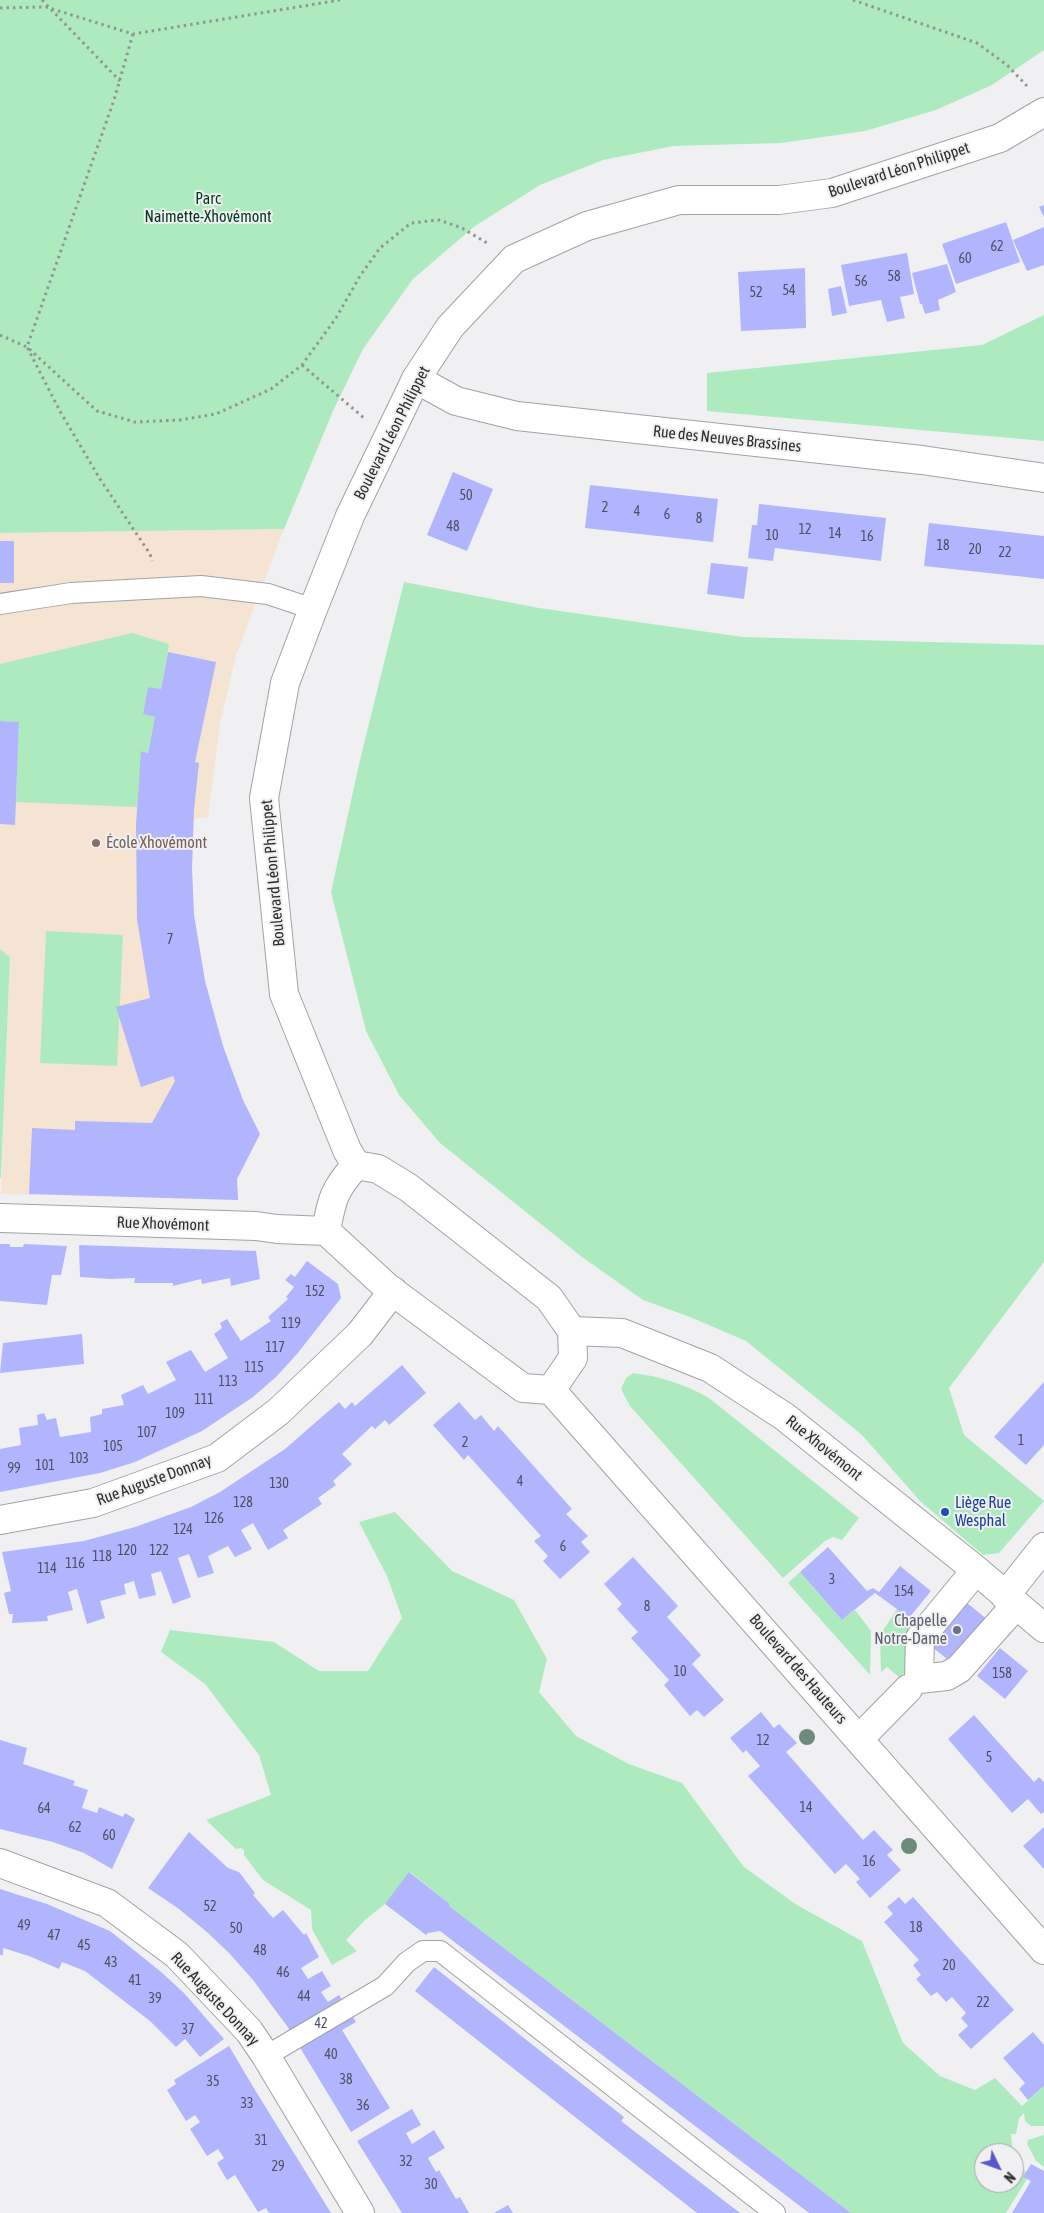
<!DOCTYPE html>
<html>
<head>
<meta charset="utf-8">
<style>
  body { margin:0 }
  #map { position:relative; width:1044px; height:2213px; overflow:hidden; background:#f0f0f3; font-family:"Asap Condensed",sans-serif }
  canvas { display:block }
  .north { position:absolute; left:974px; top:2143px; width:50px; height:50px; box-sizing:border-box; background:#f0f0f3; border:1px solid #a2a2a5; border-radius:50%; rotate:132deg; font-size:14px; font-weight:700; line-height:20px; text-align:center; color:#2e2e2f }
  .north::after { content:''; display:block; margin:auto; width:18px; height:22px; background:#5a55cd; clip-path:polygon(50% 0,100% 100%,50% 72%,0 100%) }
</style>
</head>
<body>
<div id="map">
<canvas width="1044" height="2213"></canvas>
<div class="north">N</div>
</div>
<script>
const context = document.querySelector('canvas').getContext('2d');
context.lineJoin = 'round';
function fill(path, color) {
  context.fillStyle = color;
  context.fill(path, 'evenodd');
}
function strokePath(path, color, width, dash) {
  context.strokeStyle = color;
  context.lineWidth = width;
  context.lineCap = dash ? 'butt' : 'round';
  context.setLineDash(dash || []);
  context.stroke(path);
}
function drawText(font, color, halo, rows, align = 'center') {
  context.font = font + ' "Asap Condensed",sans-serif';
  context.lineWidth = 4;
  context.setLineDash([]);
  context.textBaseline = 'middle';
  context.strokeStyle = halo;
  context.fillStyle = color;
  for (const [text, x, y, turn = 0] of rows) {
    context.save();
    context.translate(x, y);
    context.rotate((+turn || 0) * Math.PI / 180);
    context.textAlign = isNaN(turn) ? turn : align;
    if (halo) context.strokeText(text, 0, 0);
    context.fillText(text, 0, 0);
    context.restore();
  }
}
const education = new Path2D(`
  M284 529 236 655 220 724 208 817 194 819 192 868 194 915 205 981 223 1046 243 1100 260 1134 237 1179 238 1200 1 1194 10 957 0 949V533Z`);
const green = new Path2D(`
  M0 0H1044V50L992 85 936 110 865 131 781 143 674 146 603 160 540 185 475 226 413 279 363 349 333 411 284 529 0 533Z
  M1044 315V441L707 411V373L982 345Z
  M404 582 539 608 743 637 1044 645V1262L949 1388 964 1435 1044 1501 999 1553 983 1555 920 1501 862 1435 746 1341 690 1317 643 1300 582 1257 440 1143 399 1095 366 1031 331 892 360 760Z
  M132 633 169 644 161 689 148 687 143 714 155 717 148 753 142 751 137 807 16 802 19 722 0 721V664Z
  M46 931 123 935 117 1066 40 1063Z
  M0 949 10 957 1 1178 0 1177Z
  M633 1373C659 1376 687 1385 709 1398L859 1518 842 1540 833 1537 825 1541 783 1578 630 1406 621 1389 626 1378Z
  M395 1512 452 1571 514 1600 547 1659 539 1692 576 1736 629 1764 682 1783 744 1867 797 1905 862 1941 903 2043 940 2076 975 2090 995 2078 1022 2106 1044 2086V2126H1031L1025 2121 1024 2113 1019 2118 1016 2134H1011L1013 2153H984V2183H1014V2154L1019 2164 1026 2172 1024 2176 1027 2179 1006 2213H851L449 1906 450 1904 410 1872 385 1904 365 1920 346 1940 357 1951 332 1965 312 1929 311 1910 263 1880 244 1855V1850L241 1848 236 1849 206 1820 271 1795 259 1755 205 1684 161 1652 170 1630 274 1642 319 1671H368L402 1618 387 1576 359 1522Z
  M800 1572 842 1620 855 1610 871 1631 870 1675 788 1583Z
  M897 1609 909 1618 911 1616 921 1625 911 1665 900 1678 887 1667 881 1672 880 1635Z
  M1044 2135V2167L1036 2161 1027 2144 1028 2140Z`);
const building = new Path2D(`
  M1044 205V217L1039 207Z
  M1006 222 1020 262 956 284 942 244Z
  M1044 227V265L1027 271 1013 240Z
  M907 253 914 294 900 297 905 318 887 322 881 300 849 306 841 265Z
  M947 264 956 292 938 300 940 310 925 314 922 304H920L912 273Z
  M805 268 806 328 741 331 738 272Z
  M841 286 847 313 832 316 828 289Z
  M453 472 493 489 467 551 427 535Z
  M590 485 718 499 713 542 585 528Z
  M759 504 886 518 881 561 775 548 773 561 748 558 752 525H757Z
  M929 523 1044 536V579L924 566Z
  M0 541H14V583H0Z
  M711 563 748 567 744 599 707 594Z
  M168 652 216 662 195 762 199 763 194 810 192 868 194 915 205 981 223 1046 243 1100 260 1134 237 1179 238 1200 29 1194 32 1128 75 1130V1121L152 1123 175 1081 173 1076 141 1087 116 1007 150 998 137 919 136 825 141 751 148 753 155 717 143 714 148 687 161 689Z
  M0 721 19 722 15 825 0 824Z
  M0 1244H10V1247H23L24 1244 67 1246 61 1275H52L47 1305 0 1301Z
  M79 1245 256 1251 260 1279 231 1286 230 1278 202 1284 201 1279 173 1286V1283H134L135 1278 110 1279 80 1277Z
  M307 1261 338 1284 341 1298 297 1354 276 1377 253 1397 202 1431 135 1462 100 1473 0 1492V1449L21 1445 19 1428 38 1425 37 1415 44 1413 47 1420 56 1418 60 1437 91 1432 90 1417 102 1414V1409L124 1405 121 1395 143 1385 148 1394 176 1380 166 1362 191 1350 205 1372 228 1358 214 1334 222 1328 220 1323 227 1319 241 1341 271 1321 268 1317 288 1299 286 1297 294 1287 285 1280 291 1274 295 1277Z
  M82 1334 84 1364 0 1373 3 1343Z
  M402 1365 426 1393 389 1425 385 1420 375 1429 372 1426 342 1454 352 1464 333 1481 336 1485 318 1498 322 1504 283 1530 288 1538 268 1550 253 1523 241 1530 252 1549 235 1557 228 1546 208 1556 214 1573 198 1578 189 1554 178 1558 191 1597 173 1604 161 1571 151 1574 156 1595 139 1599 134 1581 124 1584 126 1594 100 1601 105 1618 87 1624 77 1589 68 1592 73 1610 47 1616 48 1621 12 1623 13 1614H9L4 1593 11 1591 2 1552 84 1541 135 1527 191 1507 220 1492 285 1449 339 1402 345 1409 352 1402 355 1406Z
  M1044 1382V1445L1026 1465 994 1437Z
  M459 1402 475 1420 481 1415 494 1431 498 1426 572 1509 566 1514 588 1536 581 1542 590 1552 560 1579 543 1561 548 1556 534 1541 541 1536 468 1455 464 1460 433 1425Z
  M828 1547 867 1591 873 1588 879 1592 900 1566 931 1591 909 1618 875 1593 842 1620 800 1572Z
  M633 1557 678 1606 667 1617 701 1655 692 1664 724 1700 704 1717 697 1710 690 1716 664 1685 669 1680 631 1638 638 1632 617 1609 622 1604 604 1584Z
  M961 1598 988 1620 953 1664 925 1641Z
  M1000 1648 1028 1671 1005 1699 977 1676Z
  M761 1712 774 1728 779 1724 797 1743 786 1752 863 1840 874 1830 893 1850 887 1855 901 1870 870 1898 856 1882 860 1879 846 1864 835 1874 748 1776 760 1766 746 1750 743 1753 730 1738Z
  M974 1715 1034 1782 1039 1777 1044 1782V1812L1041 1814 1028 1799 1012 1813 948 1739Z
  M0 1740 27 1748 23 1764 75 1781 73 1785 88 1790 82 1808 97 1813 99 1807 123 1817 125 1813 135 1819 112 1869 84 1853 53 1842 0 1829Z
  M1044 1827V1869L1023 1846Z
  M189 1832 228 1868 239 1872 255 1893 253 1895 273 1918 283 1910 304 1935 306 1933 319 1957 301 1968 308 1979 322 1971 331 1986 321 1992 328 2002 339 1995 356 2022 342 2030 390 2108 351 2132 287 2026 253 1980 230 1954 208 1933 179 1909 148 1888Z
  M409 1872 450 1904 449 1906 851 2213H809L440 1931 428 1933 426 1935 385 1904Z
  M0 1889 47 1904 110 1931 160 1971 184 1993 224 2039 200 2057 185 2039 176 2047 150 2021 85 1971 62 1962 59 1969 29 1956 3 1948V1955H0Z
  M899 1897 905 1904 913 1897 1014 2010 971 2049 958 2035 968 2026 961 2018 966 2013 952 1997 946 2002 937 1992 931 1996 916 1979 921 1975 913 1965 919 1960 884 1922 893 1914 887 1907Z
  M434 1967 624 2117 621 2121 740 2213H697L415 1991Z
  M1033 2032 1044 2045V2086L1028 2100 1019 2089 1025 2083 1003 2058Z
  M229 2046 255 2090 331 2213H269L266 2208 258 2212 235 2175 227 2180 217 2163 224 2158 218 2149 207 2156 190 2129 200 2122 195 2115 186 2121 167 2090 176 2084 174 2080Z
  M412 2109 421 2125 406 2133 412 2144 434 2130 445 2148 428 2158 436 2172 439 2170 456 2199 460 2197 469 2213H402L357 2141Z
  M1031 2164 1044 2171V2213H1012L1031 2181 1023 2177Z
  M508 2205 513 2213H494Z`);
const path = new Path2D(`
  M42 0 120 81
  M853 0 977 43 1007 65 1027 86
  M0 8 46 7 133 34 340 0
  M133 34 114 100 27 347 61 413 100 479 150 554 152 561
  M0 335 27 347 97 411 135 422 180 420 216 414 271 389 302 365 336 318 360 276 380 248 411 223 439 220 462 228 487 243
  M302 365 364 418`);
const lane = new Path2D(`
  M0 604 71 593 201 586 268 594 313 609
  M266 2056 385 1986 407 1962 423 1951H440L775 2213`);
const street = new Path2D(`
  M416 379 456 401 517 416 922 460 1044 478
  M0 1218 256 1226 277 1229 326 1231
  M572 1331 622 1333 710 1368 785 1417 976 1570 1044 1628
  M0 1520 93 1503 217 1458 278 1412 360 1334 393 1291
  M976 1570 920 1638 919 1679 947 1676 959 1669 1016 1605
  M1005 1596 1044 1547
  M859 1739 908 1689
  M0 1863 107 1903 177 1955 249 2031 266 2056 360 2213`);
const secondary = new Path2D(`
  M356 1165 347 1150 284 994 264 798 285 683 313 609 350 516 416 379 450 327 514 259 587 226 679 200H779L832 193 1000 138 1044 112
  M356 1165 378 1169 409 1188 549 1298 572 1331 573 1358 551 1390 523 1388 388 1288 326 1231C332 1198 334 1190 356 1165Z
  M551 1390 1044 1950`);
const trees = [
  [807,1737],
  [909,1846]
];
const markers = [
  [96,843,5,"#8d6e63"],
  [945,1512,5,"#1a4fb4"],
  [957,1630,5,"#6b7280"]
];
const numberNames = [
  ["62",997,247],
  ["60",965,259],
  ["58",894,277],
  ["56",861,282],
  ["54",789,291],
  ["52",756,293],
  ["50",466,496],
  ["2",605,508],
  ["4",637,512],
  ["6",667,515],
  ["8",699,519],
  ["48",453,527],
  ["12",805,530],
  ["14",835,534],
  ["10",772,536],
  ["16",867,537],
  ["18",943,546],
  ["20",975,550],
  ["22",1005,553],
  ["7",170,940],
  ["152",315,1292],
  ["119",291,1324],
  ["117",275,1348],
  ["115",254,1368],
  ["113",228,1382],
  ["111",204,1400],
  ["109",175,1414],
  ["107",147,1433],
  ["1",1021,1441],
  ["2",465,1443],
  ["105",113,1447],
  ["103",79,1459],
  ["101",45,1466],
  ["99",14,1469],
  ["4",520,1482],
  ["130",279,1484],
  ["128",243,1503],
  ["126",214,1519],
  ["124",183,1530],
  ["6",563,1547],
  ["120",127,1551],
  ["122",159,1551],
  ["118",102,1557],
  ["116",75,1564],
  ["114",47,1569],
  ["3",832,1580],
  ["154",904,1592],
  ["8",647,1607],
  ["10",680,1672],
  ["158",1002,1674],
  ["12",763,1741],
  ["5",989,1758],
  ["14",806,1808],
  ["64",44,1809],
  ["62",75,1828],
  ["60",109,1836],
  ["16",869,1862],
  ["52",210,1907],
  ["49",24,1926],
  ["18",916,1928],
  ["50",236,1929],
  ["47",54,1936],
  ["45",84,1946],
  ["48",260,1951],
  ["43",111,1963],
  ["20",949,1966],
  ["46",283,1973],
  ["41",135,1981],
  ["44",304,1997],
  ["39",155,1999],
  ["22",983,2003],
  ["42",321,2024],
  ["37",188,2030],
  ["40",331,2055],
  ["38",346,2080],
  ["35",213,2082],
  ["33",247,2104],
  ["36",363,2106],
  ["31",261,2141],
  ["32",406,2162],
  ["29",278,2167],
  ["30",431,2185]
];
const streetNames = [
  ["Boulevard Léon Philippet",899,170,-18],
  ["Boulevard Léon Philippet",392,433,-63],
  ["Rue des Neuves Brassines",727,439,6],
  ["Boulevard Léon Philippet",273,873,-95],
  ["Rue Xhovémont",163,1224,2],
  ["Rue Xhovémont",824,1448,39],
  ["Rue Auguste Donnay",154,1480,-20],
  ["Boulevard des Hauteurs",798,1669,49],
  ["Rue Auguste Donnay",215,1999,47]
];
const parkNames = [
  ["Parc",208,199],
  ["Naimette-Xhovémont",208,217]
];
const educationNames = [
  ["École Xhovémont",106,843]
];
const transitNames = [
  ["Liège Rue",955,1503],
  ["Wesphal",955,1521]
];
const worshipNames = [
  ["Chapelle",947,1621],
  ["Notre-Dame",947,1639]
];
fill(education, '#f4e4d1');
fill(green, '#adebbe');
fill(building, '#b0b5fd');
strokePath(lane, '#a1a2a4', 22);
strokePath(street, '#a1a2a4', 30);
strokePath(secondary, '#a1a2a4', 30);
strokePath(path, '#949496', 3, [2.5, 4]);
strokePath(lane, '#fff', 20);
strokePath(street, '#fff', 28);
strokePath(secondary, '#fff', 28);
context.fillStyle = '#6c8b7b';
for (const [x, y] of trees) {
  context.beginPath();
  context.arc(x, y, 8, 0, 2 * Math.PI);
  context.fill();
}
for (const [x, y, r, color] of markers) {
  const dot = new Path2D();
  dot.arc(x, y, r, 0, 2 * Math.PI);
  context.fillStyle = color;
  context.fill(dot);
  strokePath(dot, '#f0f0f3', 2);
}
drawText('14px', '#4e5062', null, numberNames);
drawText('16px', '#2e2e2f', '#f0f0f3', streetNames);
drawText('16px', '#003819', '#f0f0f3', parkNames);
drawText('16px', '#785e54', '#f0f0f3', educationNames, 'left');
drawText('16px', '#164399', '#f0f0f3', transitNames, 'left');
drawText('16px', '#5b616d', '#f0f0f3', worshipNames, 'right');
</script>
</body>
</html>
